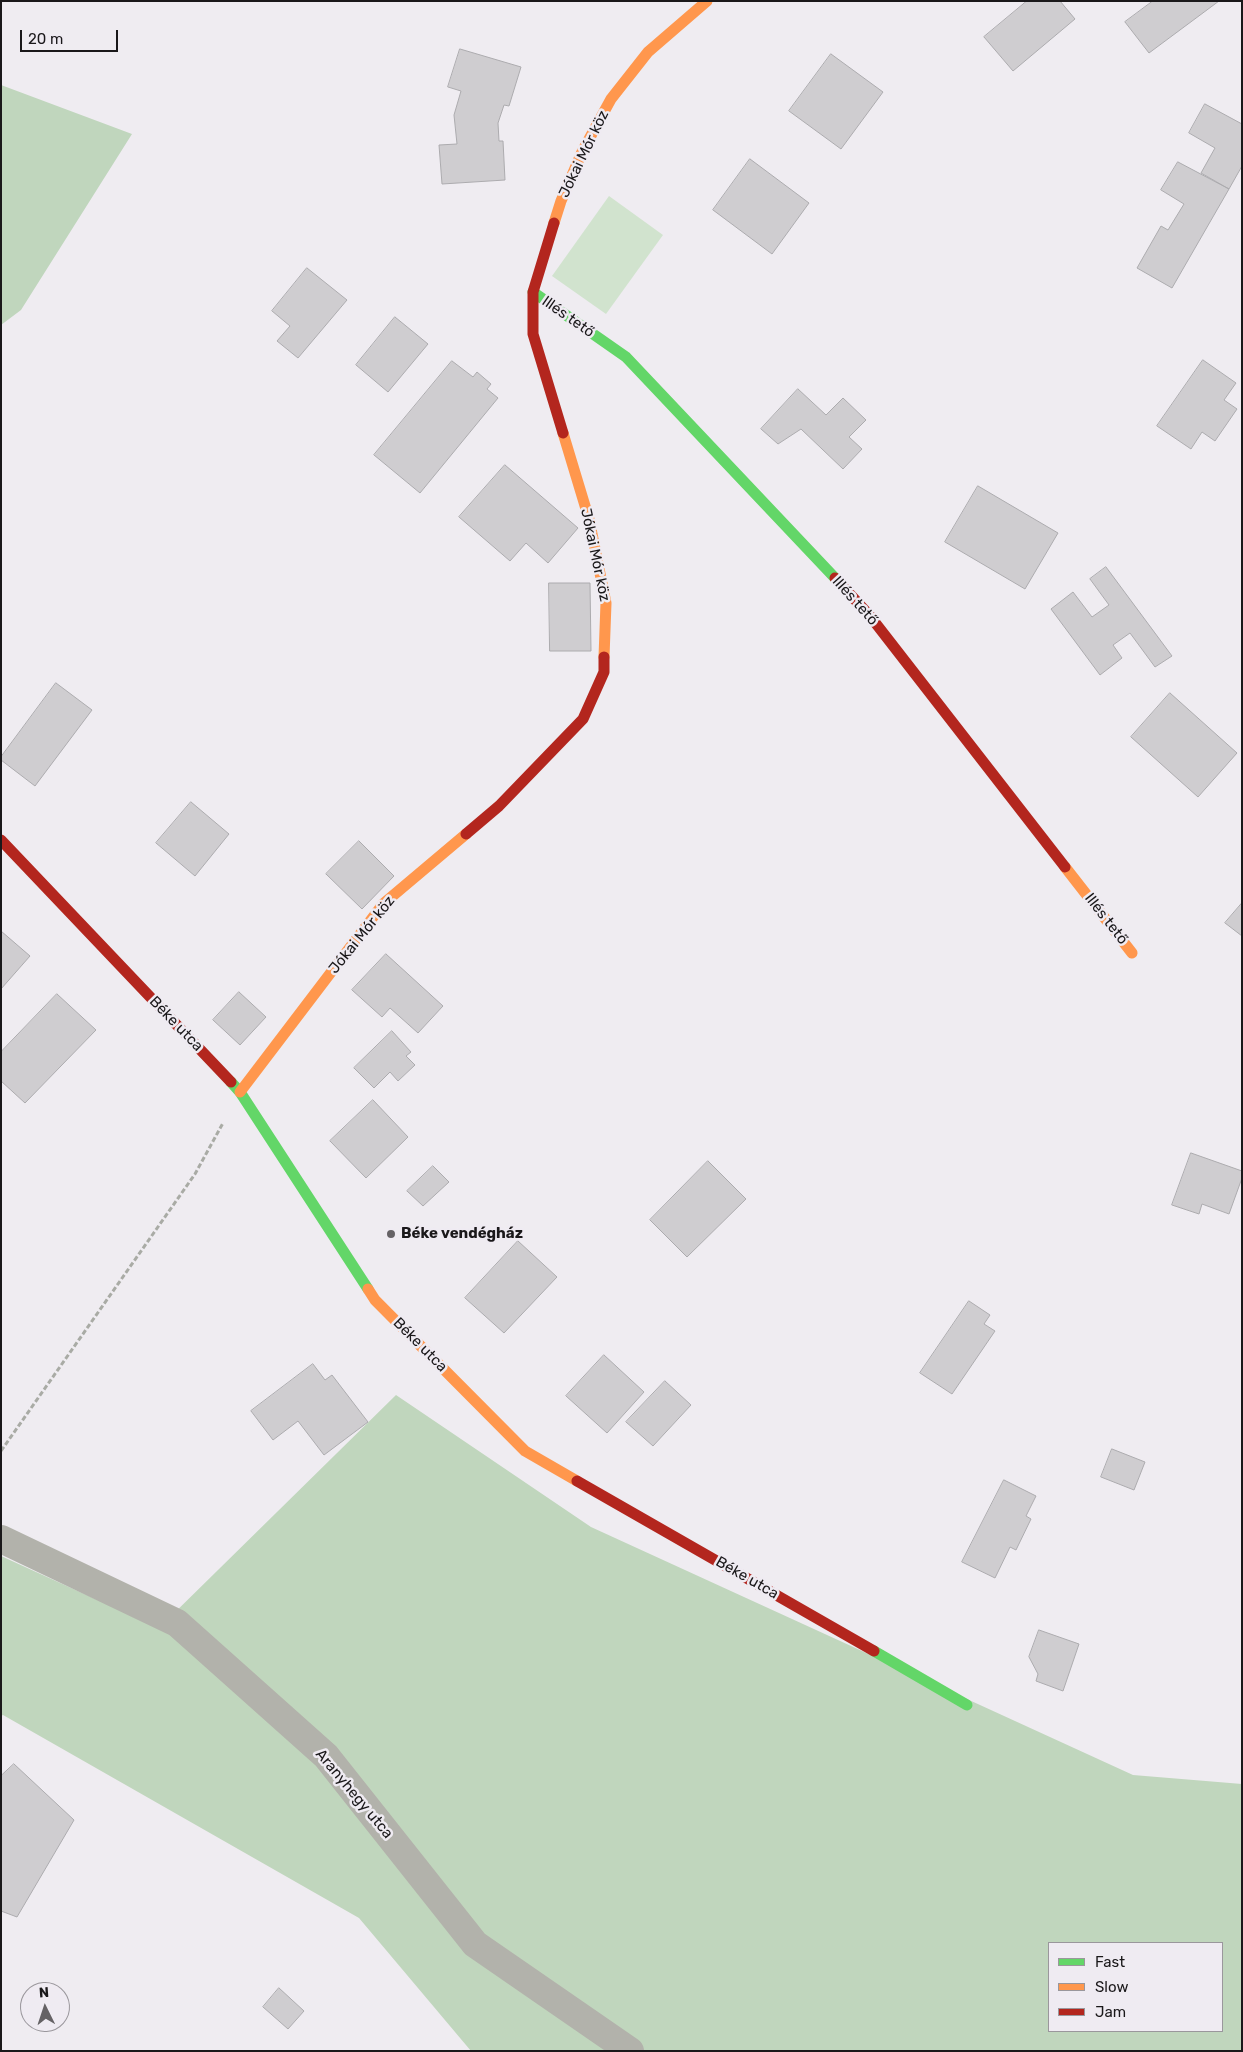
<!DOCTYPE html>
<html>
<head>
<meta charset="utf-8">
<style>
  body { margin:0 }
  #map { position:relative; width:1243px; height:2052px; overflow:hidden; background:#efecf1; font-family:Rubik,sans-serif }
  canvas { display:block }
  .frame { position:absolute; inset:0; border:2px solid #1a181a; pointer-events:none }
  .legend { position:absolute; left:1048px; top:1942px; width:175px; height:90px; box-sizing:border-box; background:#efebf2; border:1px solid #9a979c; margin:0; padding:6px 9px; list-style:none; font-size:15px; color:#1a181a }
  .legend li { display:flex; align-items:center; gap:10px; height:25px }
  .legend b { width:25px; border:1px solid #9a979c }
  .north { position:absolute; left:20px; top:1982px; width:50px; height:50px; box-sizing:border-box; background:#efebf2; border:1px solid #9a979c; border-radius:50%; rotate:356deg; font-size:14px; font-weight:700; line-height:20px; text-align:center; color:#1a181a }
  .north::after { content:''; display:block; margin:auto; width:18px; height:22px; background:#656265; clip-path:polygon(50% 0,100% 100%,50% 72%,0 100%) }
  .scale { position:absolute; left:20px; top:30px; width:98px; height:22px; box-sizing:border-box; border:2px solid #1a181a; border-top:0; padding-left:6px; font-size:15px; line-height:18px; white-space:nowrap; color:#1a181a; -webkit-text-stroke:4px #efebf2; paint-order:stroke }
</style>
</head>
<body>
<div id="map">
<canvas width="1243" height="2052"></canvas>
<div class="frame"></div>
<ul class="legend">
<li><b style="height:6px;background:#63d668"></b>Fast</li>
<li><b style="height:6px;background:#ff974d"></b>Slow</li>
<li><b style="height:6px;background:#b3261e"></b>Jam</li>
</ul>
<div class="north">N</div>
<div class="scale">20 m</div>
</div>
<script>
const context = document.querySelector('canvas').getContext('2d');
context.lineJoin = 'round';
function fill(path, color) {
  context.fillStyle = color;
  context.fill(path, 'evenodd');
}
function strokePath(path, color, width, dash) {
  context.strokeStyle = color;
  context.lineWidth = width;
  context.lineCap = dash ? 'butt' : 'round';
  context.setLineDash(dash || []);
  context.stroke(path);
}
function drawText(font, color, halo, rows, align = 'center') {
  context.font = font + ' Rubik,sans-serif';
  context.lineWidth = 5;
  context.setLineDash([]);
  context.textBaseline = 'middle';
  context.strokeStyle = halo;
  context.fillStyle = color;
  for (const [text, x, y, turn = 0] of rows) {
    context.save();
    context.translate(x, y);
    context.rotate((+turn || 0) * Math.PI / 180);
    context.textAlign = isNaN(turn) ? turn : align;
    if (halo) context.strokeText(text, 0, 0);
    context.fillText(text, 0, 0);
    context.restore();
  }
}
const green = new Path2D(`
  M609 196 663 235 606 314 552 276Z`);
const forest = new Path2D(`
  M1 85 132 134 21 310 1 325Z
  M396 1395 591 1527 1133 1775 1242 1784V2051H471L359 1918 3 1715 1 1716V1556L159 1628ZM1049 1943H1222V2031H1049Z`);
const building = new Path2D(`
  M1027 1H1060L1075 19 1013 71 984 37Z
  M1153 1H1219L1149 53 1125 22Z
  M460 49 521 67 509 106 504 105 498 123 499 141H503L505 180 442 184 439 145 457 144 454 115 461 91 448 87Z
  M831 54 883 92 841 149 789 111Z
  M1205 104 1242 124V166L1229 189 1201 173 1215 148 1189 133Z
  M750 159 809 203 772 254 713 210Z
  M1178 162 1229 189 1172 288 1137 268 1161 226 1168 230 1184 204 1161 190Z
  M307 268 347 300 298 358 277 341 290 326 272 311Z
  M395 317 428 344 388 392 356 365Z
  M1203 360 1236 383 1224 400 1237 409 1215 441 1202 432 1191 449 1157 426Z
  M452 361 473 377 477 372 491 384 487 389 498 398 420 493 374 455Z
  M798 389 826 415 843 398 866 420 849 437 862 449 843 469 801 429 778 444 761 429Z
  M505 465 578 528 548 563 526 543 510 561 459 517Z
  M978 486 1058 533 1025 589 945 542Z
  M1106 567 1172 656 1155 667 1130 633 1113 645 1122 658 1100 675 1051 609 1073 592 1092 617 1109 605 1090 579Z
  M549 583H590L591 651H550Z
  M56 683 92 710 35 786 1 760V757Z
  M1170 693 1237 753 1198 797 1131 737Z
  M191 802 229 834 195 876 156 843Z
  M359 841 394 876 362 909 326 874Z
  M1242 903V936L1225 923Z
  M1 931 30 956 1 989Z
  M386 954 443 1006 418 1033 390 1008 382 1017 352 990Z
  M239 992 266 1017 240 1045 213 1020Z
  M57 994 96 1030 25 1103 1 1081V1052Z
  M392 1031 411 1052 406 1056 415 1065 398 1081 390 1072 374 1088 354 1068Z
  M373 1100 408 1137 366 1178 330 1141Z
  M1191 1153 1242 1171V1178L1229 1214 1202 1204 1199 1214 1172 1205Z
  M708 1161 746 1199 687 1257 650 1220Z
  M433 1166 449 1182 423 1206 407 1191Z
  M518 1241 557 1277 504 1333 465 1298Z
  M969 1301 990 1315 984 1324 995 1331 952 1394 920 1373Z
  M604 1355 644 1392 607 1433 566 1396Z
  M313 1364 325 1380 332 1375 368 1422 324 1455 298 1421 273 1440 251 1411Z
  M665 1381 691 1405 653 1446 626 1422Z
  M1112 1449 1145 1462 1134 1490 1101 1477Z
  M1004 1480 1036 1496 1026 1516 1031 1519 1016 1550 1010 1547 995 1578 962 1562Z
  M1039 1630 1079 1644 1063 1691 1036 1681 1038 1674 1029 1657Z
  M14 1764 74 1820 17 1917 1 1911V1776Z
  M279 1988 304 2011 288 2029 263 2007Z`);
const path = new Path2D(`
  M1 1451 195 1174 223 1123`);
const street = new Path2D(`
  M1 1539 177 1623 326 1756 475 1944 630 2051`);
const fast = new Path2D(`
  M533 292 626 357 835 578
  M231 1082 240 1092 368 1289
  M874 1651 967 1705`);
const slow = new Path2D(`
  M554 223 561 201 582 152 611 99 648 52 707 1
  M563 433 589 519 606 603 604 657
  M1065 867 1132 953
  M240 1092 383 904 466 834
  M368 1289 375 1300 525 1451 577 1481`);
const jam = new Path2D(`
  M554 223 533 292V334L563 433
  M835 578 870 616 1065 867
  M466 834 499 806 583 719 604 672V657
  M1 840 231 1082
  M577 1481 874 1651`);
const markers = [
  [391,1234,5,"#656265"]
];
const streetNames = [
  ["Jókai Mór köz",584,154,-64],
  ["Illés tető",568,317,35],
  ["Jókai Mór köz",595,555,78],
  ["Illés tető",855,601,48],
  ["Illés tető",1106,919,52],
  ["Jókai Mór köz",362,935,-51],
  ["Béke utca",176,1024,46],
  ["Béke utca",420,1345,45],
  ["Béke utca",747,1578,30],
  ["Aranyhegy utca",354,1794,50]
];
const poiNames = [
  ["Béke vendégház",401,1234]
];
fill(green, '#d1e3ce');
fill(forest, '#c0d6bd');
fill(building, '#cfcdd0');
strokePath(building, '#acabae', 1);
strokePath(path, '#a9aba5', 3, [5, 2.5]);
strokePath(street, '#b2b2ab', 28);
strokePath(fast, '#63d668', 11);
strokePath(slow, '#ff974d', 11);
strokePath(jam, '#b3261e', 11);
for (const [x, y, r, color] of markers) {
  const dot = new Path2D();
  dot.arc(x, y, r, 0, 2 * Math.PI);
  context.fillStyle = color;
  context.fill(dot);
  strokePath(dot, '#efebf2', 2);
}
drawText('15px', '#1a181a', '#efebf2', streetNames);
drawText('bold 15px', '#1a181a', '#efebf2', poiNames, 'left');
</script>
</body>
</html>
